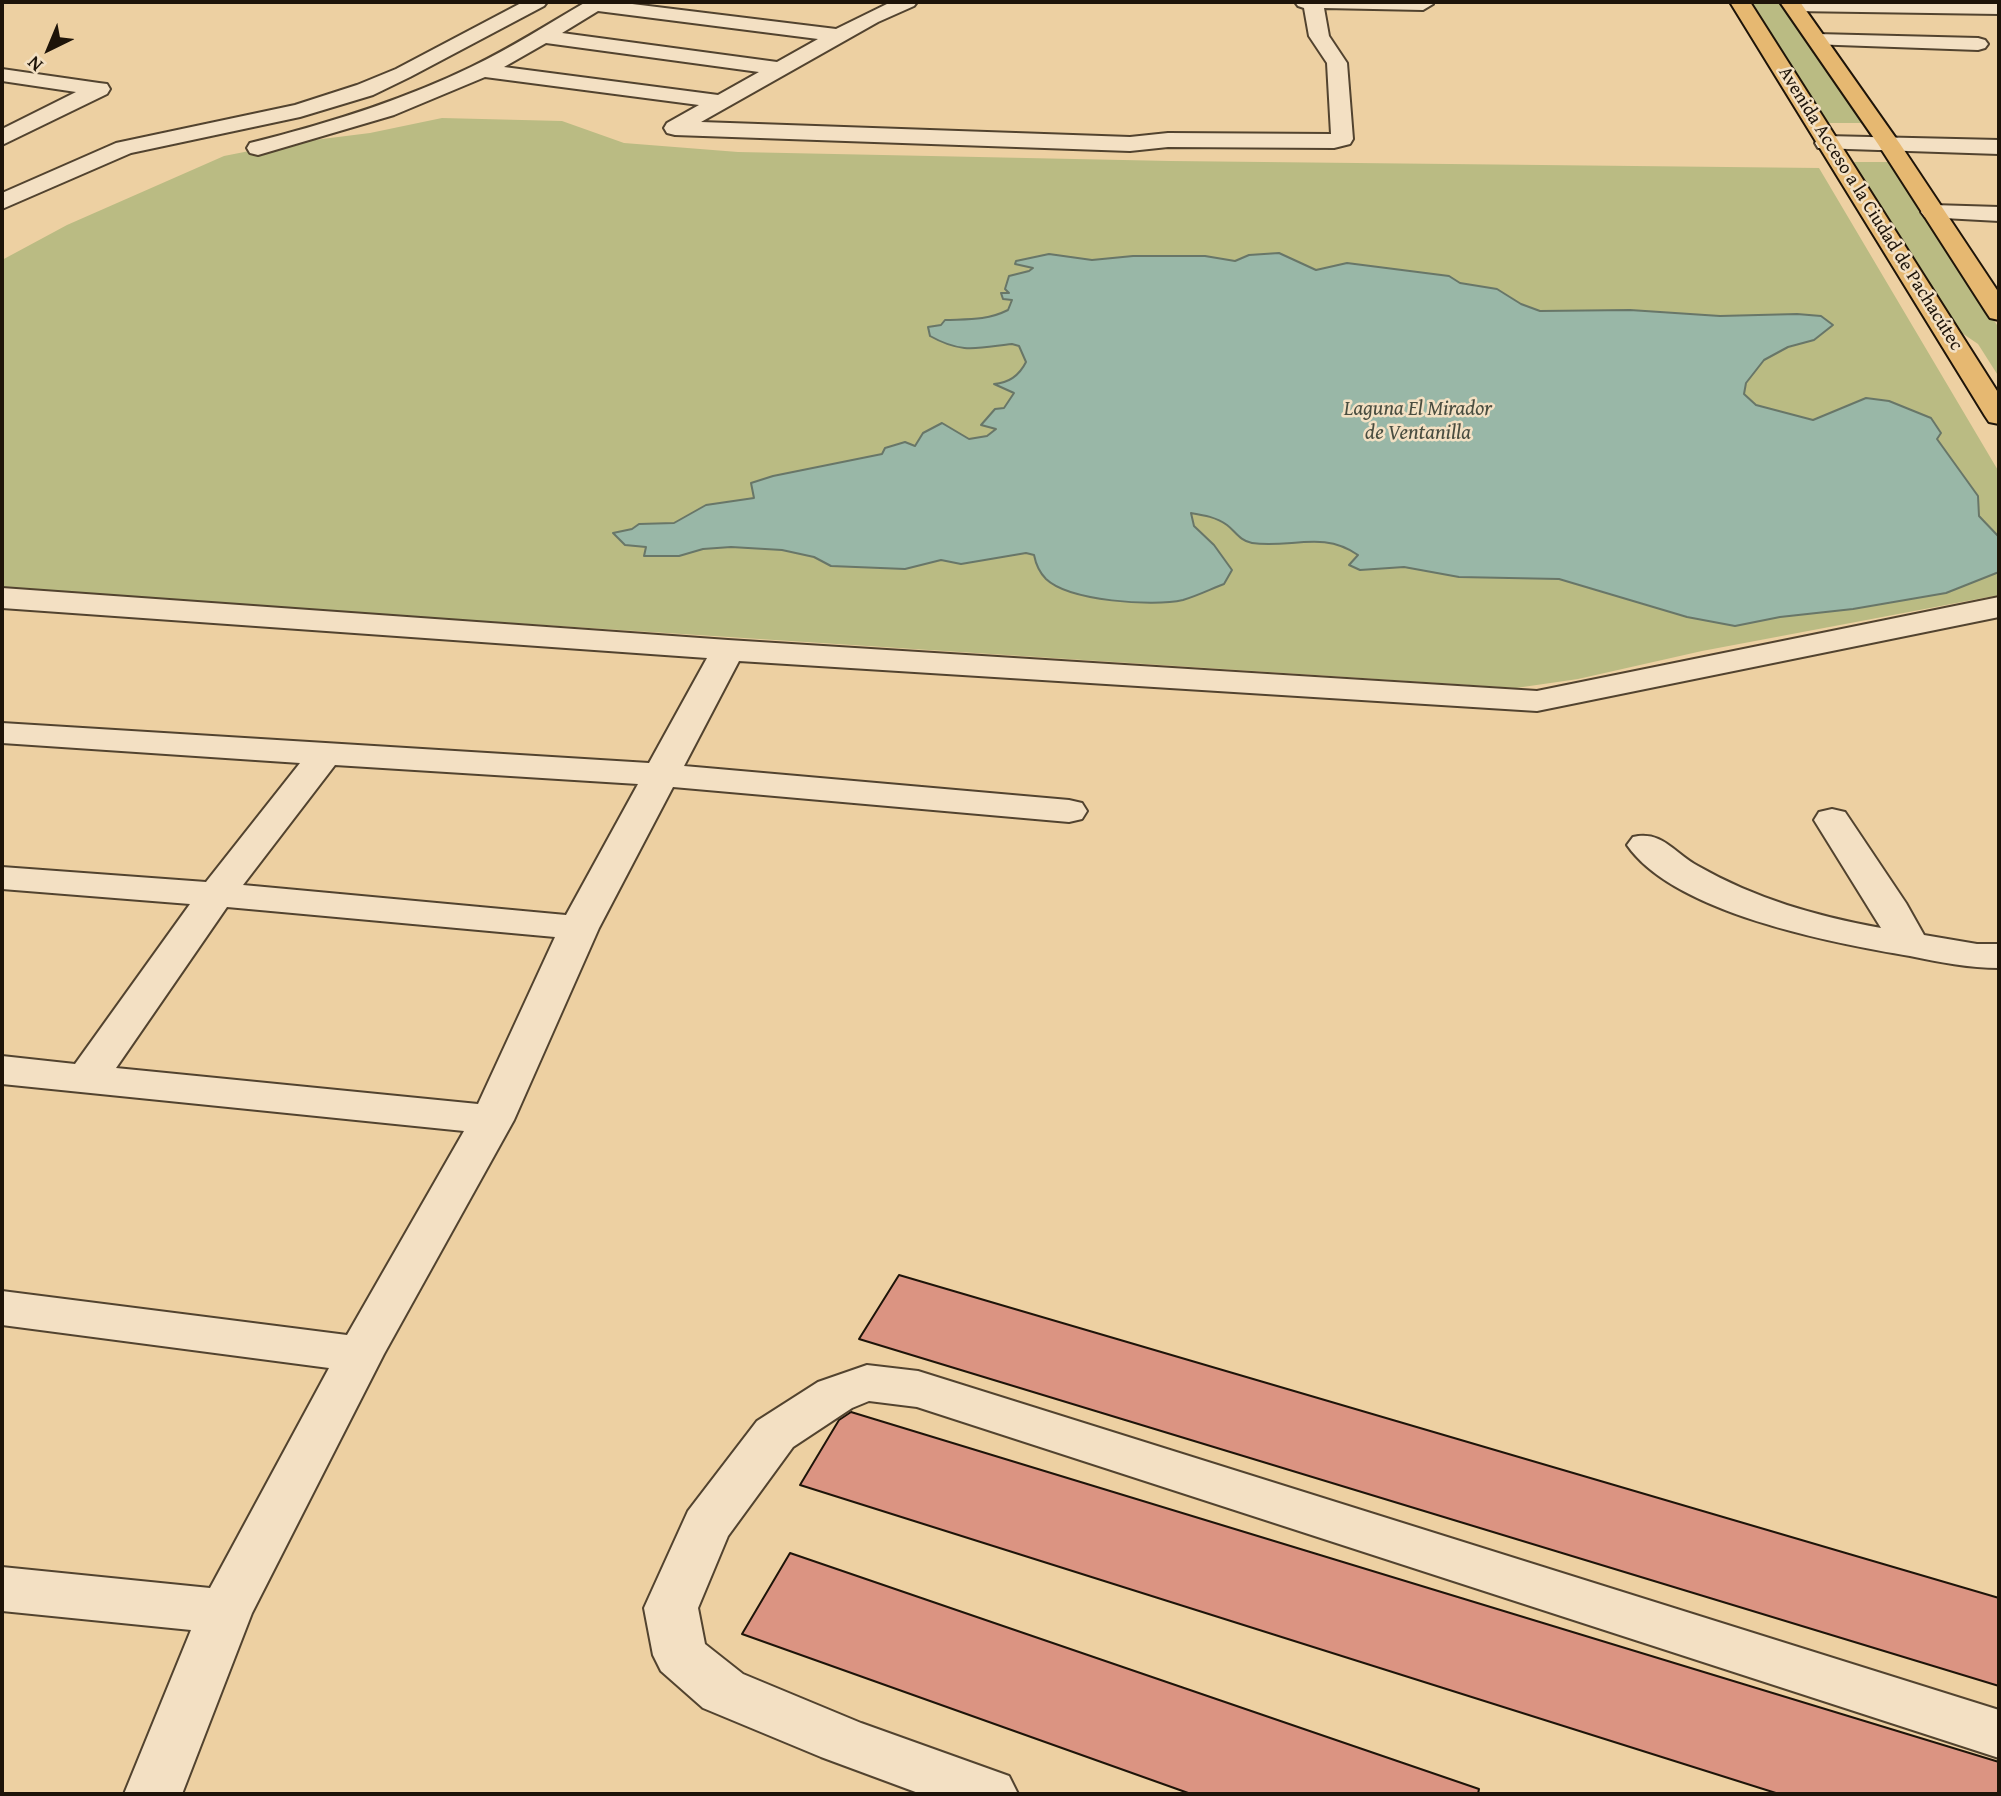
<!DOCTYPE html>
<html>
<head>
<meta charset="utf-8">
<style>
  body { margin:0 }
  #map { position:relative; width:2001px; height:1796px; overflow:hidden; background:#edd0a2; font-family:"Gentium Book Plus",serif }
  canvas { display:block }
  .frame { position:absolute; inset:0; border:4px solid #1e1409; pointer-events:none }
  .north { position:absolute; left:14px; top:14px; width:70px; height:70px; -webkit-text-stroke:5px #f3e0c3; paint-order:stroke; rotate:223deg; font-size:19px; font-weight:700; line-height:28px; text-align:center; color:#1e1409 }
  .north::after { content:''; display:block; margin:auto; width:24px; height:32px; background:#1e1409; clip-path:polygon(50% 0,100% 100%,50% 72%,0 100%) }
</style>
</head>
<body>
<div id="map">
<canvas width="2001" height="1796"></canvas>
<div class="frame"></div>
<div class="north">N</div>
</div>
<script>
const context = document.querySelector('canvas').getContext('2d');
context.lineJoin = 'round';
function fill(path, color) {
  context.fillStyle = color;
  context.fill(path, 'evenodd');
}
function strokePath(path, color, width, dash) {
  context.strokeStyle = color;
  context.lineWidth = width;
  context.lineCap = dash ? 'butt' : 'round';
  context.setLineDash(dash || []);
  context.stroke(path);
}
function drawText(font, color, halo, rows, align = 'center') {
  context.font = font + ' "Gentium Book Plus",serif';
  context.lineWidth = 5;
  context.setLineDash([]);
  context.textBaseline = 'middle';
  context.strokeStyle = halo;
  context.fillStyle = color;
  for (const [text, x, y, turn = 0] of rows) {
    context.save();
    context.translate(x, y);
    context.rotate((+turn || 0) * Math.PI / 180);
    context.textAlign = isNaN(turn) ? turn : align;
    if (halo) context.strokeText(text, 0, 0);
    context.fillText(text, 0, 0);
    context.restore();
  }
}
const green = new Path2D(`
  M1748 2H1782L1863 123H1824Z
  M442 118 562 121 624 143 738 152 1171 161 1819 168 1999 472V595L1702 651 1578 679 1516 688 203 603 2 587V260L67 225 224 156 290 143 370 133Z
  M1848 162H1889L1999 328V377L1978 344 1956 329Z`);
const water = new Path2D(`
  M1279 253 1316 270 1347 263 1449 276 1460 283 1497 289 1521 304 1540 311 1630 310 1720 316 1797 314 1821 316 1833 325 1814 340 1788 347 1764 360 1746 383 1744 394 1756 405 1813 420 1866 398 1889 401 1931 418 1941 433 1937 439 1978 496 1979 516 1999 537V572L1946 593 1853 609 1780 617 1735 626 1687 617 1559 579 1459 577 1404 567 1360 570 1349 565 1358 555C1322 530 1290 549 1252 543 1240 541 1235 531 1227 525 1216 517 1203 515 1191 513L1194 526 1214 545 1232 570 1224 584C1211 589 1197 596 1183 600 1153 607 1069 601 1046 579 1039 572 1036 565 1034 555L1026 553 961 564 941 560 905 569 831 566 814 557 782 550 731 547 703 549 679 556H644L646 547 625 545 613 533 632 529 639 524 674 523 706 505 754 498 751 483 773 476 882 454 885 448 905 442 915 446 923 433 942 423 969 439 987 436 996 429 981 425 995 409 1004 408 1014 393 994 384C1009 383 1019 376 1026 362L1019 346 1012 344C977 348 962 354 930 336L928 327 941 325 945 320C967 319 986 321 1008 310L1012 300 1003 299 1001 293H1009L1005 289 1009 276 1029 271 1033 268 1015 264 1016 261 1049 254 1092 260 1133 256H1205L1235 261 1249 255Z`);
const building = new Path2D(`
  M899 1275 1999 1598V1686L859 1339Z
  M851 1412 1999 1762V1794H1779L800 1485 839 1420Z
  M790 1553 1479 1789 1478 1794H1191L742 1634Z`);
const minor = new Path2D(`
  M523 2H547L544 6 410 77 373 95 300 117 131 153 2 209V193L116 143 295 105 357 85 396 69Z
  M586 2H616L836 29 891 2H917L914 6 878 22 701 122 1130 137 1168 133 1331 134 1327 63 1309 36 1304 8 1298 6 1295 2H1431L1433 4 1423 10 1324 8 1329 36 1347 63 1353 139 1350 144 1334 148 1168 147 1130 151 675 135 667 133 664 128 667 123 699 105 485 77 394 115 258 155 250 153 247 148 250 143C326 124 401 101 471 67 511 48 548 24 586 2ZM598 11 818 39 777 62 562 33ZM546 43 759 72 718 95 504 67Z
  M1785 2H1999V14L1793 11 1786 9 1783 5Z
  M1817 34 1978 38 1985 40 1988 44 1985 48 1978 50 1810 44 1807 40 1810 36Z
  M2 69 99 83 107 84 110 89 107 94 2 145V129L76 92 2 81Z
  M1826 136 1999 140V154L1818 148 1815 143 1818 138Z
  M1933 205 1999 207V221L1925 217 1921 212 1925 207Z
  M2 588 728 640 1537 691 1999 597V617L1537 711 739 661 684 766 1069 800 1082 803 1087 811 1082 819 1069 822 673 787 599 928 514 1120 384 1354 252 1613 182 1794H124L191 1630 2 1611V1567L210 1588 329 1368 2 1325V1291L347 1335 464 1131 2 1084V1056L75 1064 190 904 2 889V867L206 882 300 763 2 743V723L649 763 707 658 2 608ZM335 765 638 784 566 915 243 885ZM227 907 555 937 478 1104 116 1068Z
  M1832 809 1845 812 1906 903 1924 935 1977 944H1999V968C1969 968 1939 962 1910 956 1832 943 1674 913 1627 845L1633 837C1662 830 1674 853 1698 866 1756 899 1816 916 1881 928L1814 820 1819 812Z
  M867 1365 918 1371 1999 1710V1758L917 1407 869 1401 852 1408 793 1447 728 1536 698 1608 705 1644 743 1674 861 1723 1009 1776 1018 1794H921L821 1757 703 1708 661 1671 653 1655 644 1608 688 1511 757 1421 818 1382Z`);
const major = new Path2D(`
  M1730 2H1750L1999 394V424L1989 422 1985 416Z
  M1780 2H1800L1900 144 1999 293V320L1990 318 1986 312 1878 144Z`);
const farStreetnames = [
  ["Avenida Acceso a la Ciudad de Pachacútec",1870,209,58]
];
const farWaternames = [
  ["Laguna El Mirador",1418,410],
  ["de Ventanilla",1418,434]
];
fill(green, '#babb83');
fill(water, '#99b7a7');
strokePath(water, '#687668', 2);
fill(building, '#db9482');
strokePath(building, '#1e1409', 2);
strokePath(minor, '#52432f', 4);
strokePath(major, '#1e1409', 4);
fill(minor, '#f3e0c3');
fill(major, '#e6b871');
drawText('19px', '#1e1409', '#f3e0c3', farStreetnames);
drawText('italic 21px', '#494d40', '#f3e0c3', farWaternames);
</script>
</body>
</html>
